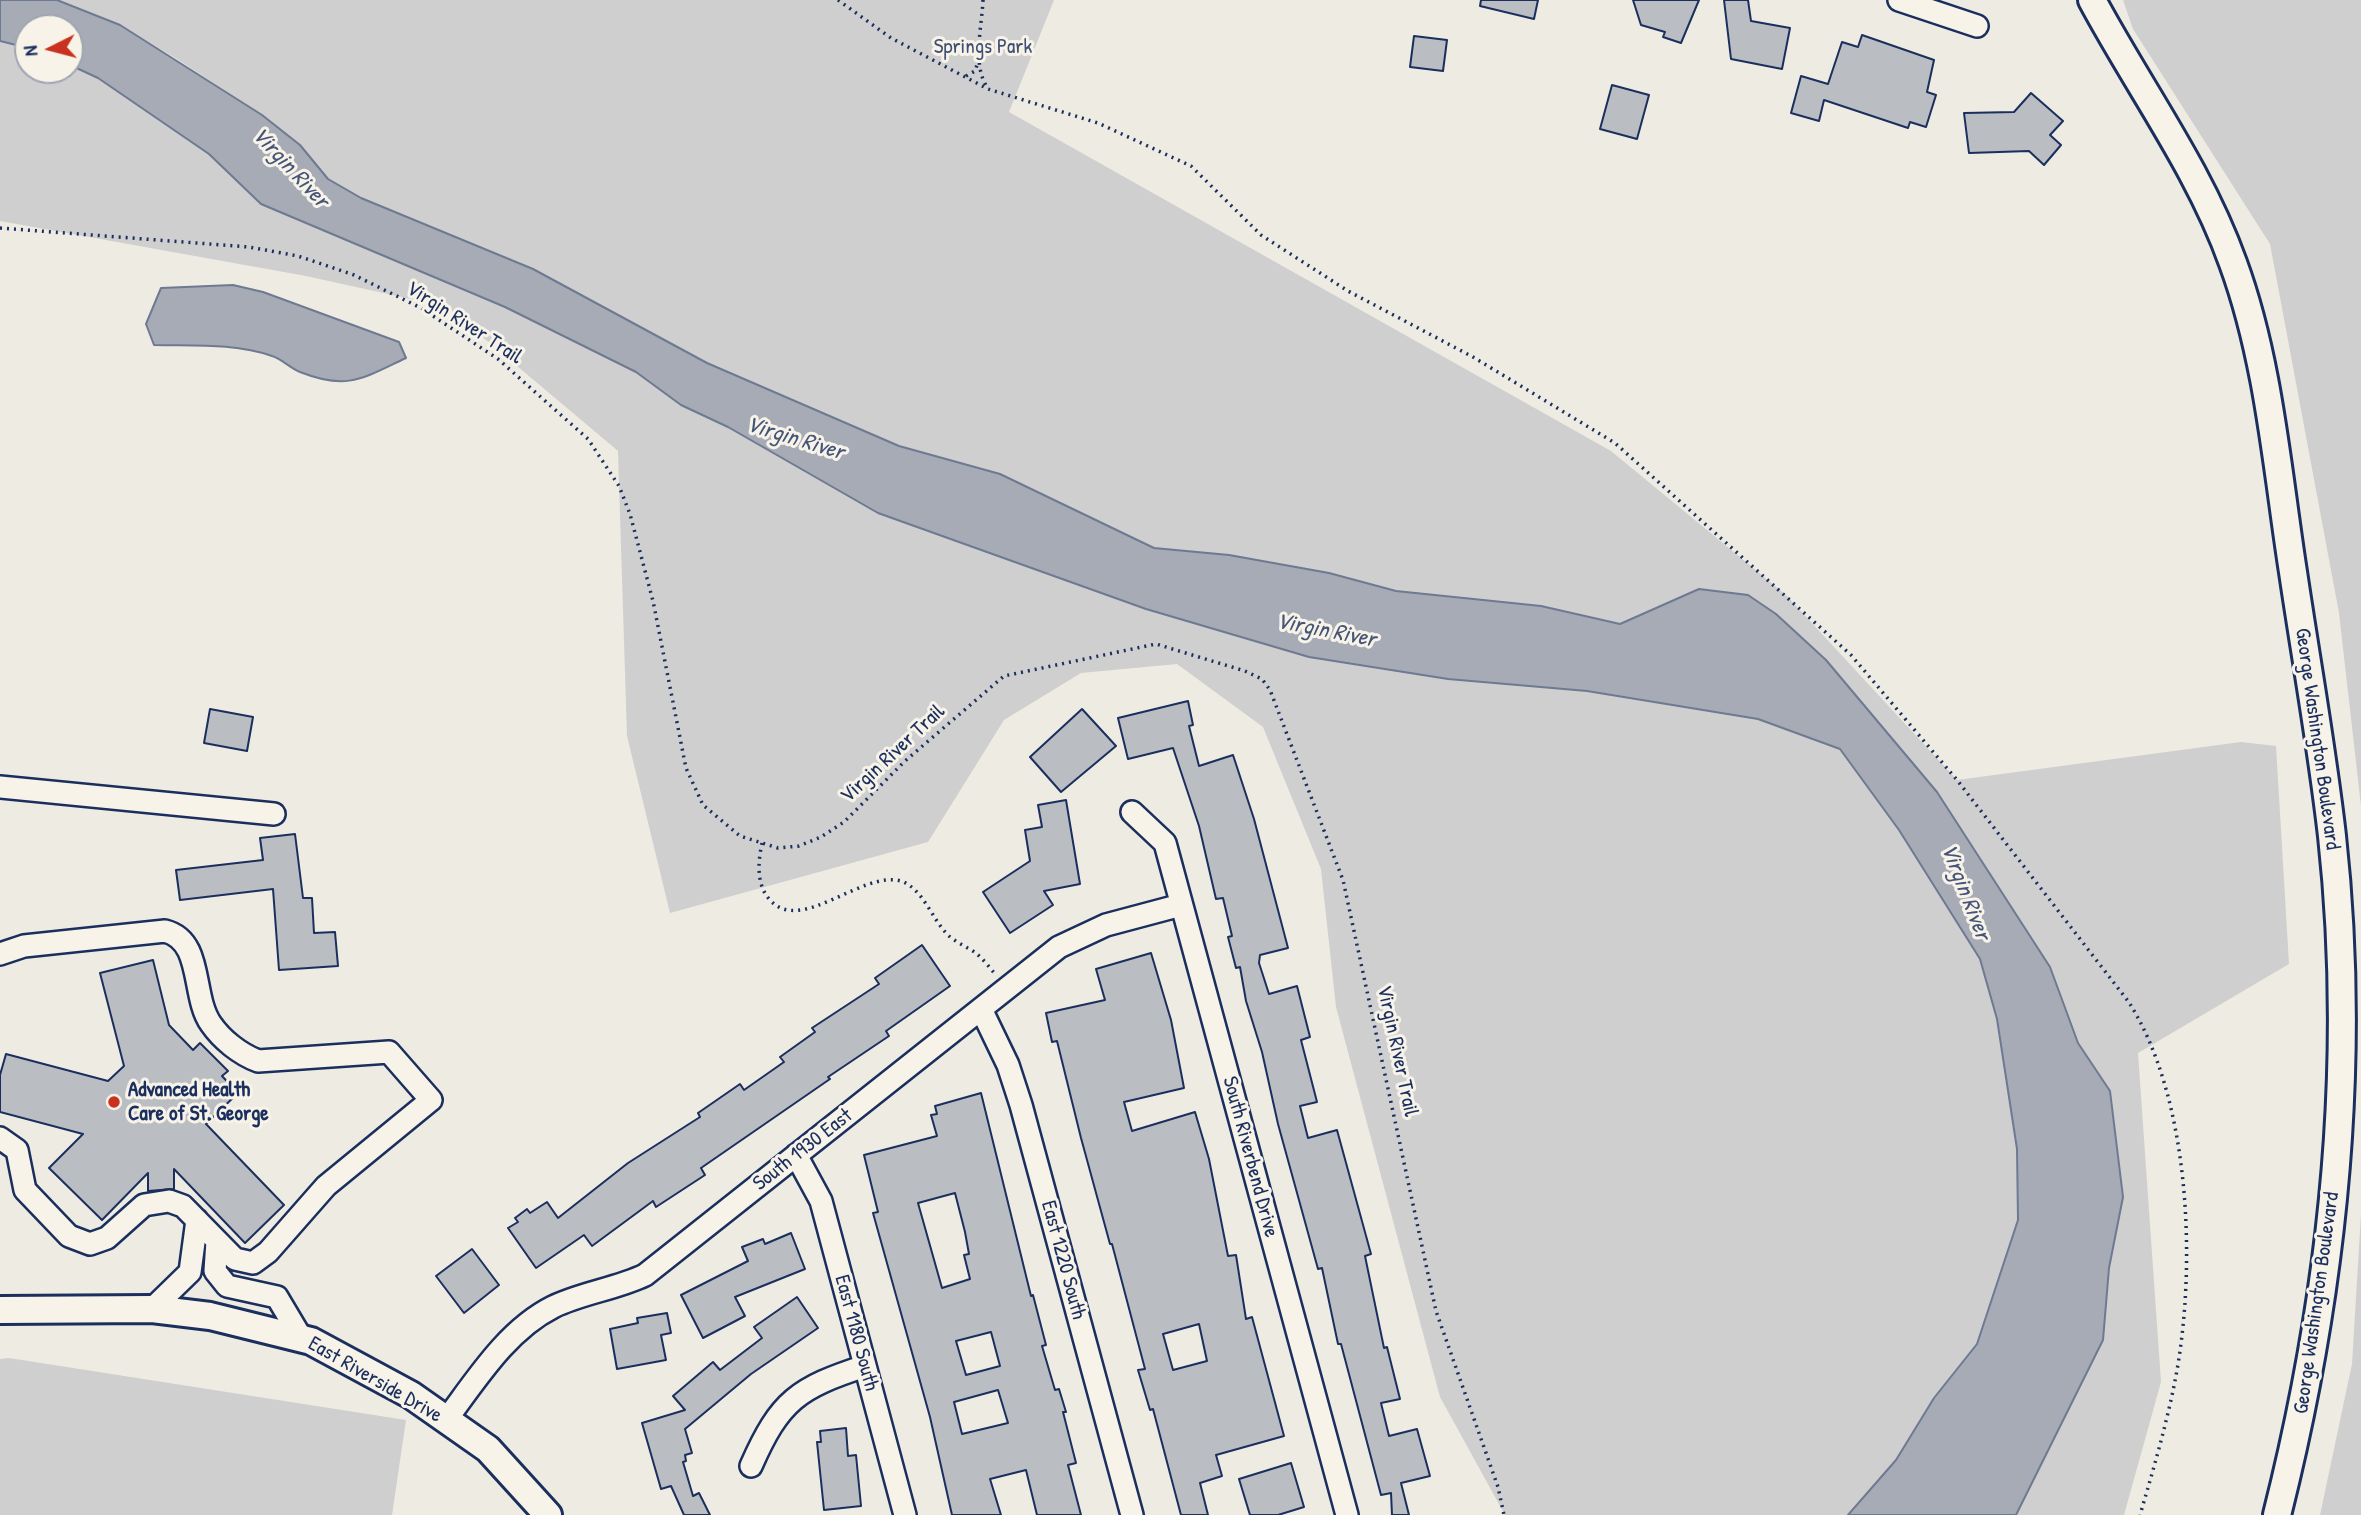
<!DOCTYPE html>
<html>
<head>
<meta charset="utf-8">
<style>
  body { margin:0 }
  #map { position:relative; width:2361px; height:1515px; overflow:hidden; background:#eeebe2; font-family:"Patrick Hand",sans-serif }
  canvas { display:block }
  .north { position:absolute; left:14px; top:14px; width:70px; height:70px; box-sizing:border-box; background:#f7f3e8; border:2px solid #9fa5b1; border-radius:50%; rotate:264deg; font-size:19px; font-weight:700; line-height:28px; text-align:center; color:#1b2f5e }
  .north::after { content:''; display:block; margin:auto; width:24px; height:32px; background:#c8321e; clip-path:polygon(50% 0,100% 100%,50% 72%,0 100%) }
</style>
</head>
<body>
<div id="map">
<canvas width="2361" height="1515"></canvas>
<div class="north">N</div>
</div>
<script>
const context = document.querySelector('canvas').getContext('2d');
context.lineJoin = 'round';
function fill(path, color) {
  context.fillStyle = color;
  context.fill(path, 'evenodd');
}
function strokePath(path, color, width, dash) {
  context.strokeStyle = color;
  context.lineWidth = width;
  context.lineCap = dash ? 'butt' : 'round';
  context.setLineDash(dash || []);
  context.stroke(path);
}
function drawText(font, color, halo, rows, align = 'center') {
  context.font = font + ' "Patrick Hand",sans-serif';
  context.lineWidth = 6;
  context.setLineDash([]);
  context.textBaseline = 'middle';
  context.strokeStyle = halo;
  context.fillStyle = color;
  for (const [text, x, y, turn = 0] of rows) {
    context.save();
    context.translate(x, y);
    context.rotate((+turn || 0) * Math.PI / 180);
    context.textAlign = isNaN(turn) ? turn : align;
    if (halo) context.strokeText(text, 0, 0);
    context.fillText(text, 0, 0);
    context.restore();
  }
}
const green = new Path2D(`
  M57 0H1054L1009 112 1611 451 1786 595 1957 780 2241 742 2276 746 2289 964 2138 1053 2161 1382 2124 1515H2016L2055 1431 2109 1268 2123 1197 2110 1091 2078 1043 2050 967 1699 589 1620 624 1541 606 1396 591 1329 573 1229 555 1154 548 1000 474 899 446 707 363 533 269 361 198 328 179 300 145 262 115 177 59 120 25Z
  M2123 0H2361V806L2339 613 2270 244 2133 29Z
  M0 41 28 48V70H70V65L98 78 209 154 261 204 505 307 636 372 681 405 728 427 878 513 1146 609 1309 657 1448 679 1587 691 1758 719 1840 749 1899 829 1980 959 1997 1019 2017 1149 2018 1220 1977 1344 1934 1398 1896 1460 1848 1515H1505L1440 1397 1336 1007 1321 869 1263 727 1177 664 1081 673 1004 720 928 842 670 913 627 736 618 451 447 307 306 276 0 221Z
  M2361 1214V1515H2320L2352 1364Z
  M9 1358 406 1420 392 1515H0V1359Z`);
const water = new Path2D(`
  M0 0H57L120 25 262 115 300 145 328 179 361 198 533 269 707 363 899 446 1000 474 1154 548 1229 555 1329 573 1396 591 1541 606 1620 624 1699 589 1748 595 1776 614 1826 660 1937 792 2050 967 2078 1043 2110 1091 2123 1197 2109 1268 2103 1340 2016 1515H1848L1896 1460 1934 1398 1977 1344 2018 1220 2017 1149 1997 1019 1980 959 1899 830 1840 749 1758 719 1587 691 1448 679 1309 657 1146 609 878 513 728 427 681 405 636 372 505 307 261 204 209 154 98 78 70 65V28H28V48L0 41Z
  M233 285 263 292 399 342 406 358C363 378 348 391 300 372 290 368 282 359 272 356 235 343 193 346 154 345L146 324 161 288Z`);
const building = new Path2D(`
  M1481 0H1538L1534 19 1480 6Z
  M1633 0H1699L1681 43 1663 37 1665 32 1641 25Z
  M1724 0H1748L1751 21 1790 28 1782 69 1731 59Z
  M1862 35 1934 60 1927 92 1936 95 1926 127 1910 122 1908 128 1824 100 1819 121 1791 113 1801 76 1828 84 1842 42 1858 47Z
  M1414 36 1447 40 1443 71 1410 67Z
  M1612 85 1649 95 1637 139 1600 129Z
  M2031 93 2063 121 2050 135 2061 145 2044 165 2029 151 1969 153 1964 113 2014 112Z
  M1188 701 1193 725 1189 726 1199 766 1233 755 1254 819 1288 948 1260 955 1259 963 1269 994 1297 986 1310 1037 1301 1040 1317 1102 1300 1106 1308 1138 1337 1130 1371 1254 1365 1256 1384 1348 1387 1347 1400 1399 1381 1403 1389 1436 1417 1429 1430 1476 1401 1483 1409 1515H1392L1391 1493 1381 1495 1341 1344H1338L1322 1268 1318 1269 1278 1124 1262 1052 1246 1001 1240 967 1236 968 1228 937 1232 936 1223 898 1216 899 1199 826 1173 748 1128 759 1118 718Z
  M210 709 253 717 247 751 204 743Z
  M1082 709 1116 746 1061 792 1030 757Z
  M1066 800 1080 884 1044 891 1053 905 1010 933 983 892 1030 861 1025 830 1042 827 1038 805Z
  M295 834 303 898H312L314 933 335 932 338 966 279 970 273 889 180 900 176 870 263 860 260 838Z
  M922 945 950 986 886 1031 889 1036 828 1077 830 1079 701 1168 705 1175 656 1207 653 1201 592 1246 584 1235 536 1268 508 1228 518 1222 515 1218 527 1209 530 1213 547 1202 558 1218 628 1163 700 1117 698 1113 740 1084 744 1090 784 1062 780 1057 815 1032 812 1028 879 984 875 978Z
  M1151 953 1171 1020 1184 1088 1124 1102 1132 1131 1195 1112 1209 1159 1228 1256 1236 1255 1246 1319 1252 1317 1284 1436 1216 1455 1222 1476 1200 1483 1208 1515H1181L1153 1409 1150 1410 1138 1370 1145 1369 1112 1244H1110L1081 1138 1057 1041 1052 1042 1046 1013 1105 1000 1096 969ZM1199 1324 1207 1361 1173 1370 1163 1334Z
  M153 960 169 1025 193 1050 200 1043 228 1071 222 1076 238 1093 206 1124 284 1205 245 1243 174 1169V1189L148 1191V1173L102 1220 49 1168 83 1134 0 1112V1075L6 1054 108 1081 124 1066 100 973Z
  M981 1093 1031 1296 1033 1295 1046 1345 1042 1346 1055 1390 1059 1389 1066 1412H1063L1076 1463 1068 1465 1081 1515H1037L1026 1470 990 1479 1001 1515H952L930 1417 873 1213 878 1212 864 1155 937 1136 931 1115 937 1114 935 1106ZM955 1193 965 1232 969 1254 964 1255 970 1279 942 1288 918 1203ZM991 1332 1000 1366 966 1375 956 1341ZM998 1390 1008 1423 962 1434 954 1402Z
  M791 1233 805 1269 735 1297 745 1316 703 1338 681 1295 748 1261 742 1247 763 1239 765 1244Z
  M472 1249 499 1285 464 1313 436 1276Z
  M797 1297 818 1328 751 1374 685 1429 692 1453 685 1455 686 1461 683 1462 693 1496 699 1493 710 1515H684L671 1486 661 1489 642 1423 685 1410 673 1396 713 1362 720 1370 762 1338 754 1327Z
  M667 1313 671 1333 661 1335 666 1360 617 1369 610 1329 638 1323 637 1318Z
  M846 1428 848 1456 856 1455 861 1506 824 1510 817 1442H821L820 1431Z
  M1291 1463 1304 1507 1278 1515H1250L1239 1479Z`);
const path = new Path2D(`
  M838 0 891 38 988 89 1098 123 1191 166 1261 235 1348 291 1473 357 1615 443 1851 655 1957 780 2128 1001C2191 1098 2197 1269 2175 1381 2166 1426 2153 1471 2140 1515
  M983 0C982 26 972 64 987 87
  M966 76 975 71 979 59
  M0 228 249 247 298 256 354 275 421 308 498 359 588 439 619 486 630 514 653 601 686 768 703 805 740 836 778 848 799 846 821 837 844 822 905 761 1004 676 1156 644 1245 671 1262 679 1270 690 1343 880 1436 1311 1498 1487 1504 1515
  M762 843C758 862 756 885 770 900 801 935 862 870 901 881 922 888 932 918 946 933 954 942 968 947 977 954 984 960 990 968 995 974`);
const minor = new Path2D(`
  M1899 0 1977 26
  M0 787 274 814
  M1132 812 1165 843 1347 1515
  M0 954 24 946 165 931C204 941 191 996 211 1024 222 1040 240 1054 258 1061L389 1052 431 1100 326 1186 268 1252 253 1263 235 1259 183 1206 169 1201 144 1205 107 1238 90 1244 69 1236 25 1190 17 1150 0 1138
  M981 1009 1008 1065 1021 1105 1132 1515
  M796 1155 821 1201 905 1515
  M217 1241 215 1271 227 1286 277 1297 302 1339
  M152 1309 190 1272 197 1220
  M446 1420C476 1380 507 1330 553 1307 581 1293 616 1289 645 1275L1059 947 1106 925 1181 905
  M751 1466C780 1400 798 1388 865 1366`);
const major = new Path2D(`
  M2092 0C2139 88 2199 168 2233 263 2269 361 2277 469 2293 572 2306 660 2322 748 2332 836 2357 1064 2333 1293 2277 1515
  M0 1310 152 1309 210 1316 311 1341 411 1395 488 1449 548 1515`);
const markers = [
  [114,1102,7,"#c8321e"]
];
const parkNames = [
  ["Springs Park",983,47]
];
const streetNames = [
  ["Virgin River Trail",464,323,33],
  ["George Washington Boulevard",2317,739,82],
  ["Virgin River Trail",893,754,-43],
  ["Virgin River Trail",1397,1051,78],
  ["South 1930 East",803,1150,-38],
  ["South Riverbend Drive",1250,1157,75],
  ["East 1220 South",1063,1260,75],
  ["George Washington Boulevard",2317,1303,-82],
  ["East 1180 South",856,1333,75],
  ["East Riverside Drive",375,1380,30]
];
const poiNames = [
  ["Advanced Health",128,1090],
  ["Care of St. George",128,1114]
];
const waterNames = [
  ["Virgin River",290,168,47],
  ["Virgin River",795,439,17],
  ["Virgin River",1326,631,11],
  ["Virgin River",1965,892,69]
];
fill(green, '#cfcfcf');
fill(water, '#a6abb5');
strokePath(water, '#6e7992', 2);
fill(building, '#babdc2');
strokePath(building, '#1b2f5e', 2);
strokePath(minor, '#1b2f5e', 26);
strokePath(major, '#1b2f5e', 32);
strokePath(path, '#1b2f5e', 3.5, [2, 5]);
strokePath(minor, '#f7f3e8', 21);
strokePath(major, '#f7f3e8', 26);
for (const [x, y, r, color] of markers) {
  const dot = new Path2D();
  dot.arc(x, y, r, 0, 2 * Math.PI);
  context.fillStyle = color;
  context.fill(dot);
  strokePath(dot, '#f7f3e8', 2.5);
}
drawText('21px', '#3f4f75', '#f7f3e8', parkNames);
drawText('21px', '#1b2f5e', '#f7f3e8', streetNames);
drawText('bold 21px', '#1b2f5e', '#f7f3e8', poiNames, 'left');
drawText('italic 23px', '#455478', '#f7f3e8', waterNames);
</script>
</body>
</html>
